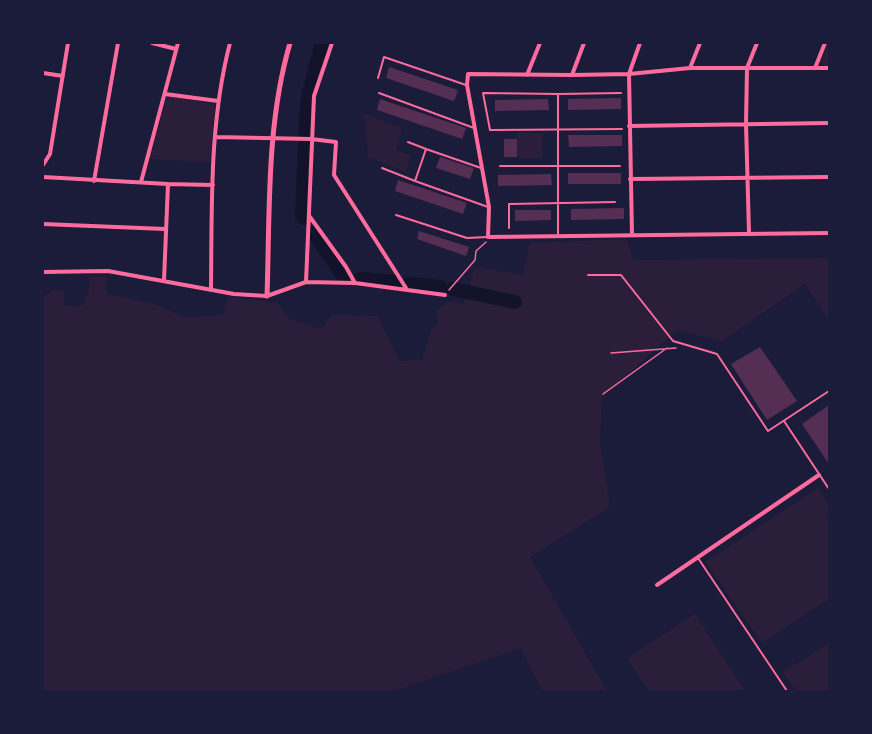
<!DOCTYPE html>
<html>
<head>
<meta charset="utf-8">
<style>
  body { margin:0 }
  #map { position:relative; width:872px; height:734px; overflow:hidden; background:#1b1b3a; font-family:Arial,sans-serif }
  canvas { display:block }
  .frame { position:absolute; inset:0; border:44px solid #1b1b3a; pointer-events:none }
</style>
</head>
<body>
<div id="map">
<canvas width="872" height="734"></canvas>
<div class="frame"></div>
</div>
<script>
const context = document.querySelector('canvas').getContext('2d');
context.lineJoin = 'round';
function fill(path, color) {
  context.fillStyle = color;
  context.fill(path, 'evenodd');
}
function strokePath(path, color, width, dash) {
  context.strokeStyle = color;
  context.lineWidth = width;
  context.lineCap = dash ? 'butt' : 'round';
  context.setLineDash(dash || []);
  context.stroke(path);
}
const green = new Path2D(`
  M829 43V66H825L821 62Z
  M167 96 215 104 210 162 150 159Z
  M364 114 402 128 396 150 411 156 406 172 368 157Z
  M517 133H542V158H518Z
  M626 239 634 260 829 258V320L805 284 722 341 677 330 602 398 600 443 610 507 530 557 607 691H542L521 648 394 691H43V297L53 289 64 290V306L84 305 89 289 90 276 106 277 107 294 155 304 185 318 224 315 228 297 279 303 288 318 321 329 332 315 378 316 399 361 422 360 431 331 438 322 436 311 450 301 464 304 475 267 523 275 530 243Z
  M818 488 829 505V515L825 518 827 520 829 519V599L762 643 705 562Z
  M695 614 745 691H649L627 658Z
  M829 643V691H796L783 672Z`);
const river = new Path2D(`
  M305 133 308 97 322 43
  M304 218 302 216 305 145
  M314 233 344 277
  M360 279 395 282
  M409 284 440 287
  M453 289 515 302`);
const building = new Path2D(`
  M389 67 458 90 454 101 386 78Z
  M621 98V109L568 110V99Z
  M380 99 466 128 462 139 377 110Z
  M548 99 549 110 495 111V100Z
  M568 135H622V146L569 147Z
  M504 139H517V157H504Z
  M440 157 474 168 470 179 436 168Z
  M568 173H621V184H568Z
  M551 174 552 185 498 186V175Z
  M398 180 467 203 463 214 395 191Z
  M624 208V219L571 220V209Z
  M515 210H551V220L515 221Z
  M419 231 469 247 466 256 417 239Z
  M760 347 797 401 767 420 731 364Z
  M829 405V464L802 424Z`);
const path = new Path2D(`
  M449 290 475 260 476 251 486 242
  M611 353 676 348
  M603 394 667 348`);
const service = new Path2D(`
  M378 78 384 57 466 85
  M379 93 474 128
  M558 94 621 93
  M408 142 426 149
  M500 166H620
  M382 168 415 181
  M481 168 426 149 415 181 488 207
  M396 215 467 238 487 237
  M509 228V204L615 202
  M558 236C558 188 558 141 558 94L483 93 490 130 622 129
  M588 275H621L673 341 717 354 768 431 829 391
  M784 421 829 489
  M698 558 787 691`);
const minor = new Path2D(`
  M152 43 176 49
  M690 68 700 43
  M815 68 825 43
  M829 68H690L629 74 572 75 468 74 467 85 489 207 488 237 829 233
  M43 73 63 76
  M527 75 540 43
  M572 75 584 43
  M165 94 218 101
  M629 126 829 123
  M216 137 311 139 336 142 334 175 406 288
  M43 165 50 154 68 43
  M43 177 168 184 213 185
  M630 179 829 177
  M94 181 118 43
  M141 182 178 43
  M310 217 346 267 355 283
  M43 224 165 229
  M749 233 746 124 747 68 757 43
  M632 235 629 74 640 43
  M43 272 108 271 234 294 267 296 306 282 355 283 445 295
  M164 280 168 184
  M306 282 314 96 332 43
  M211 290C212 208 209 123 230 43
  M657 585 819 475`);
const tertiary = new Path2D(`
  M267 296C270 212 266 125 290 43`);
fill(green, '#2a1e3b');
strokePath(river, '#12122b', 14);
fill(building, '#542f53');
strokePath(path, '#ff6b9d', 1.5);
strokePath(service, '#ff6b9d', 2);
strokePath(minor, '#ff6b9d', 4);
strokePath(tertiary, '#ff6b9d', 5);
</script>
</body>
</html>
